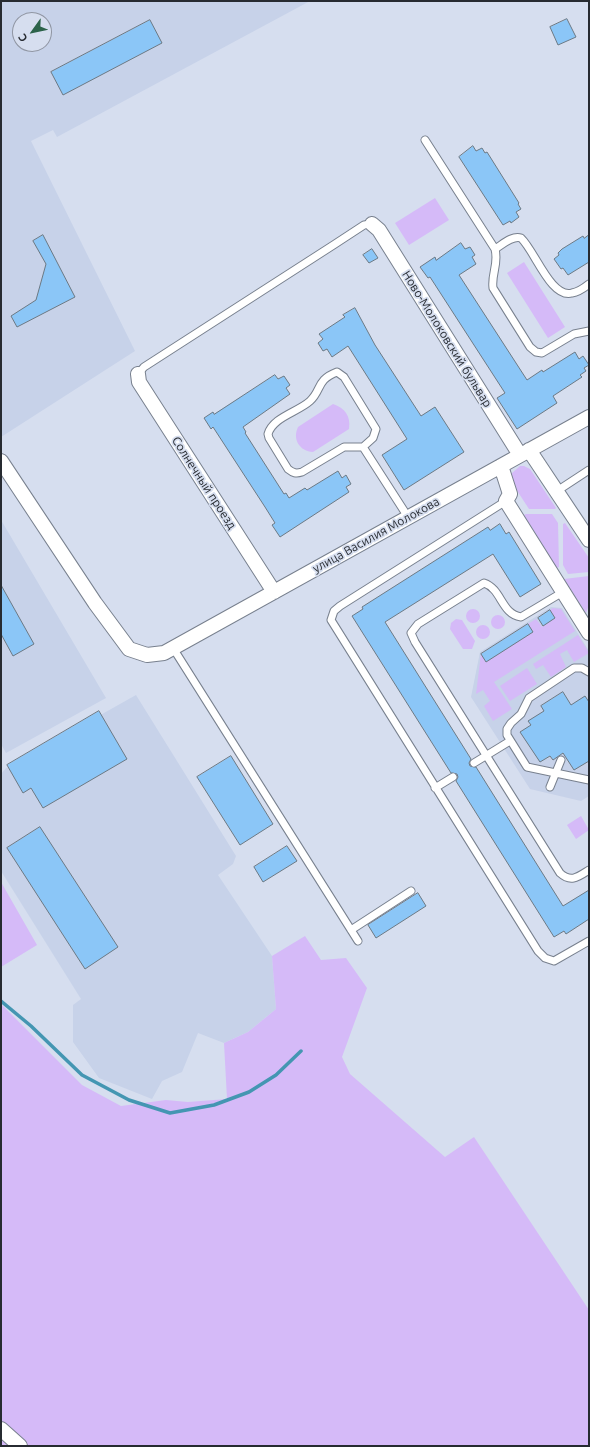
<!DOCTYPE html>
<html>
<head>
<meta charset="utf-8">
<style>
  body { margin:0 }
  #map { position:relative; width:590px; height:1447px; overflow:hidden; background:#d6deef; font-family:Ubuntu,sans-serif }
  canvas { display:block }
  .frame { position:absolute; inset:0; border:2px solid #272b31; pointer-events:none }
  .north { position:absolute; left:12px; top:12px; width:40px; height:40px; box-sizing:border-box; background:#d6deef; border:1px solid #9096a3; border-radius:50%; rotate:237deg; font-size:11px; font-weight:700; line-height:16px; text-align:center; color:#272b31 }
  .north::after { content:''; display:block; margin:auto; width:14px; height:18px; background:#2c634a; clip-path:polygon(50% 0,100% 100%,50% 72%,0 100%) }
</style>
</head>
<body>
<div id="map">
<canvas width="590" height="1447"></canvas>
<div class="frame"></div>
<div class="north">С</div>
</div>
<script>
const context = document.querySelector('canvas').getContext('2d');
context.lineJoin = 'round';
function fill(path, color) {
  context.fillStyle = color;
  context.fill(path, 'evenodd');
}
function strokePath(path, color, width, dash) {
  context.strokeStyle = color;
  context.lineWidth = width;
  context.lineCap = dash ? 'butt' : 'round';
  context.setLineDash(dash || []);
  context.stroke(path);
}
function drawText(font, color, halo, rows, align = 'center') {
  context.font = font + ' Ubuntu,sans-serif';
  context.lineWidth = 3.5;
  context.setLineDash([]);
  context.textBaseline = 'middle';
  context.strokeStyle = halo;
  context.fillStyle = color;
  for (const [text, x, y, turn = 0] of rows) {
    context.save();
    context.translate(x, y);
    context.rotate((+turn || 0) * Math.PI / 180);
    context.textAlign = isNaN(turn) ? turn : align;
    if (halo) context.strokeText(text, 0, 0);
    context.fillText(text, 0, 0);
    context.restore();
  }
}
const built = new Path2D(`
  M1 1H310L57 137 53 130 31 141 135 351 1 437ZM20 20H44V44H20Z
  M1 520 106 698 6 753 1 744Z
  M551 607 562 608 589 651V796L581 801 530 789 471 697 480 652Z
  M136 695 236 856 233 864 218 875 272 956 276 1009 248 1032 224 1043 198 1033 182 1072 162 1081 152 1099 99 1078 73 1042V1005L81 999 1 871V774L6 768Z`);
const green = new Path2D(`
  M435 198 449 220 409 245 395 223Z
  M524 262 565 327 548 338 507 273Z
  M333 404C345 408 351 416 349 429L313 452C300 451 292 440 298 427Z
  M520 466H524L530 469 556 508 555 509H529L514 486 511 474Z
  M526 514H552L558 523 559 567 557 568 524 515Z
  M565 523 589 558V572L568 574 563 565V524Z
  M589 576V605L586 613 564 579Z
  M553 608 561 609 575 631 494 682 512 709 493 721 484 706 490 701 483 690 476 694 481 654 486 662 511 646 515 632 521 640 533 632 528 624 536 619 542 627 555 618 550 610Z
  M466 616a7 7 0 1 1 14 0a7 7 0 1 1-14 0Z
  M491 622a7 7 0 1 1 14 0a7 7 0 1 1-14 0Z
  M456 619 462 620 475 641 472 649H463L450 629 451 623Z
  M476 632a7 7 0 1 1 14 0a7 7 0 1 1-14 0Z
  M578 635 589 653 574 662 567 650 560 654 566 667 551 677 543 665 536 669 533 664Z
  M527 668 537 684 510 701 500 686Z
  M581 816 589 830 576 839 567 825Z
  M1 882 37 945 1 967Z
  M305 936 321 960 346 958 367 988 342 1057 350 1074 445 1157 474 1137 589 1310V1446H1V1004L82 1085 121 1106 166 1100 188 1102 227 1099 224 1043 248 1032 276 1009 272 956Z`);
const stream = new Path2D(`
  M1 1001 31 1026 82 1075 129 1100 170 1113 214 1105 249 1092 276 1075 301 1051`);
const building = new Path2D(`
  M567 19 576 37 558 45 550 27Z
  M150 20 162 43 63 95 51 72Z
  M473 146 476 151 482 148 485 153 487 152 519 203 518 204 521 209 516 212 519 217 511 223 510 221 503 225 459 157Z
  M43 235 75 297 17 327 11 316 36 300 46 264 33 241Z
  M589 235V262L568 275 563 268 561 269 554 259 559 255 558 253 562 249 583 236 584 238Z
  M461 243 465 249 470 247 475 255 472 257 476 264 459 275 527 380 542 370 543 372 575 352 579 359 583 356 589 365 584 368 586 371 580 375 582 377 553 396 557 403 517 429 497 398 505 393 430 277 428 278 420 267 435 257 436 260Z
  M372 249 378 258 369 263 363 255Z
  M355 308 375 345 421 416 435 407 464 452 404 490 382 455 407 439 348 346 332 357 327 349 323 351 318 343 323 339 319 334 345 317 343 315Z
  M275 375 278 379 284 376 290 385 286 388 290 394 243 427 246 432 245 433 284 494 286 493 289 498 305 488 307 490 338 471 342 478 346 475 351 484 346 487 349 492 280 537 272 525 275 523 265 507 213 427 211 429 204 418 213 412 214 414Z
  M500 524 506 534 509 532 541 584 520 597 493 554 385 622 471 759 469 763 470 766 476 767 563 906 589 890V919L566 934 564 931 554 937 456 781 458 777 457 774 451 773 352 616 363 609 362 607 488 527 490 530Z
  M1 585 34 644 13 656 1 634Z
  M550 610 555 618 543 626 538 618Z
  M528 624 533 632 486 662 481 654Z
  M563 692 571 705 585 696 589 702V761L574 770 563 753 553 760 550 756 540 762 520 732 531 725 528 721 544 711 541 706Z
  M99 711 127 759 43 808 31 788 23 793 7 765Z
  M231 756 273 824 240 845 197 777Z
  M40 827 118 947 85 969 7 848Z
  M287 846 297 861 263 882 254 867Z
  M418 893 426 906 376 938 368 925Z`);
const lane = new Path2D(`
  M425 140 495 249C499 264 491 274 493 288L530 347 536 352 542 353 574 334 589 331
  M495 249C502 245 512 235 521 238 535 251 551 299 572 293 578 292 584 288 589 284
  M138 374 144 367 335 244 364 225 372 224
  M363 447 373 438 376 429 344 377 337 372C316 380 322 390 310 401 298 412 273 417 268 434L269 438 288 469C293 473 296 474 302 472L344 447H363L408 517
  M557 491 589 470
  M506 501 340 606 334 611 331 620 538 951 545 958 554 961 589 941
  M563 592 521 617C501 614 502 589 484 583L418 624 411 633 415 642 560 873C571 883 578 877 589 870
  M173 648 358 941
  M589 672 582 668H574L529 698 521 714 511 723 507 729V735L527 767 589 780
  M474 763 510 741
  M550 787 561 760
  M435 788 453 777
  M351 930 411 891`);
const street = new Path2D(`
  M372 224 379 230 520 455
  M138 374 139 382 274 592
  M529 450 589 540
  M1 461 95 603 129 649 147 655 164 653 589 417
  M501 466 510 494 506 501 589 633
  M1 1429 20 1446`);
const streetNames = [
  ["Ново-Молоковский бульвар",447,339,58],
  ["Солнечный проезд",204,483,57],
  ["улица Василия Молокова",376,535,-29]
];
fill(built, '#c7d2e9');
fill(green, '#d5baf8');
strokePath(stream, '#4496b2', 3.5);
fill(building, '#8bc6f7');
strokePath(building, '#6c7984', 1);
strokePath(lane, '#78808e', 9);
strokePath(street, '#78808e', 16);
strokePath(lane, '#fff', 7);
strokePath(street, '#fff', 14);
drawText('12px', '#272b31', '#d6deef', streetNames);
</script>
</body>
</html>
